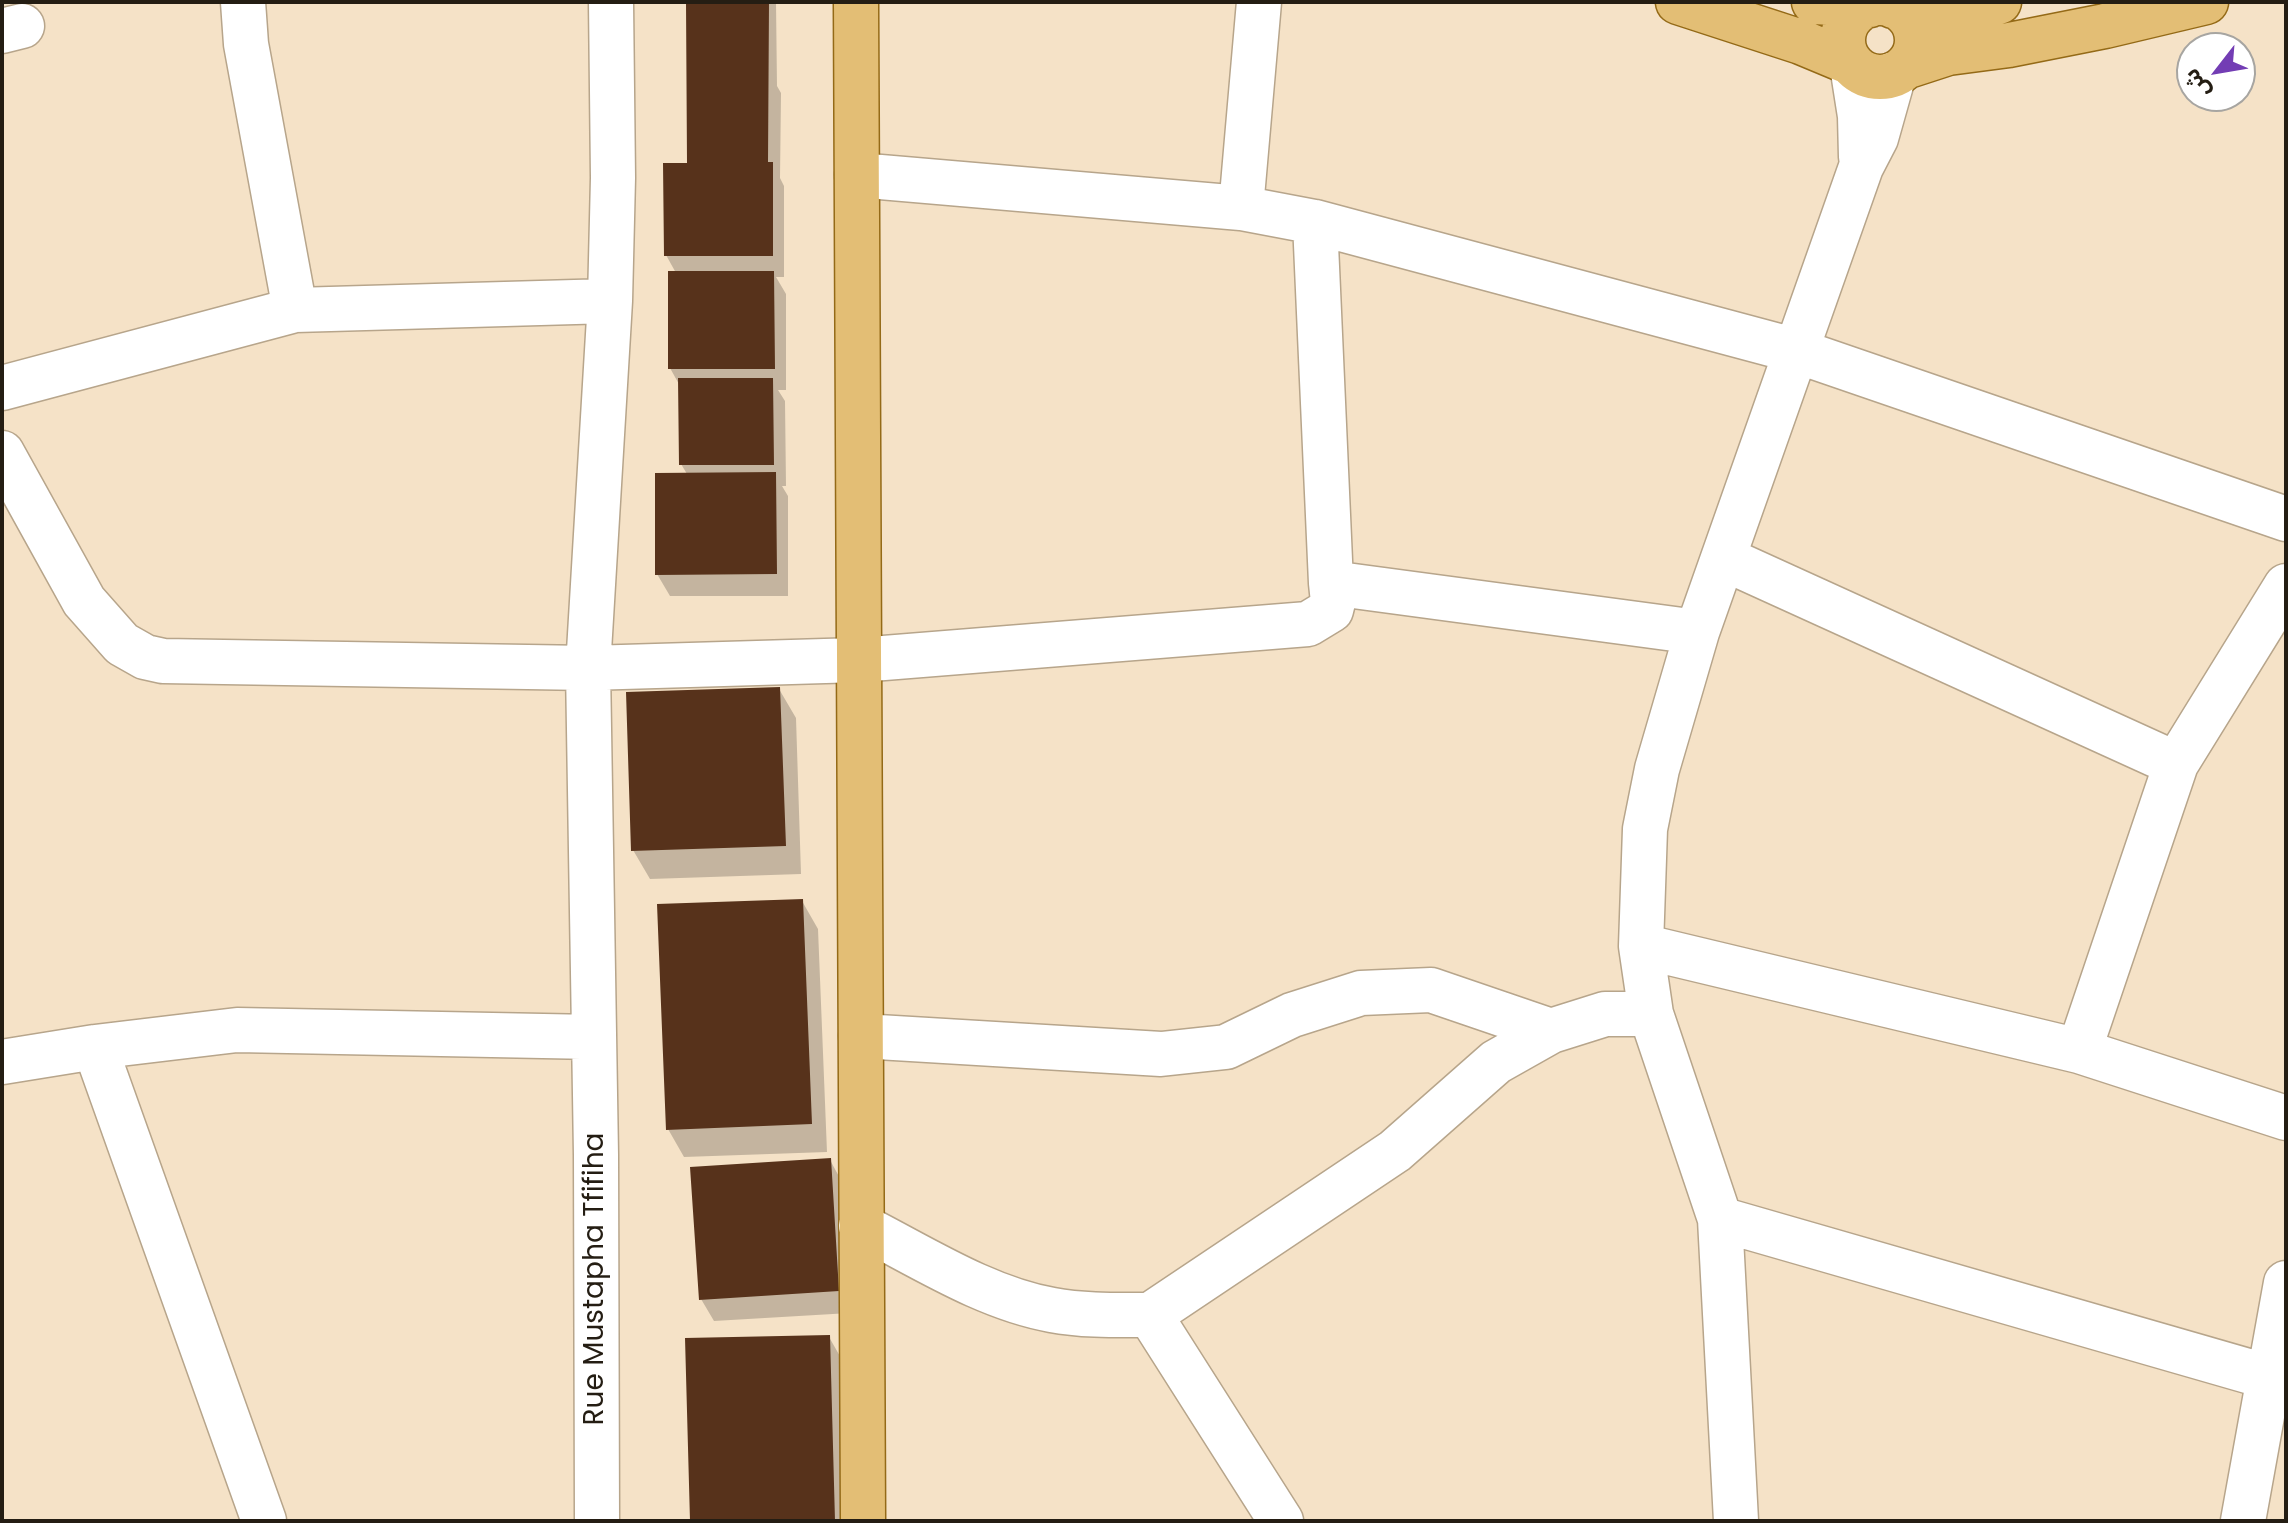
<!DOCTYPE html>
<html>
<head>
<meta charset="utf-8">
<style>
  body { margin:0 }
  #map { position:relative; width:2288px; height:1523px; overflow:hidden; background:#f5e2c7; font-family:Poppins,"Noto Sans Arabic",sans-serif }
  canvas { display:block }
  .frame { position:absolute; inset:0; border:4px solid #241d13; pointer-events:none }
  .north { position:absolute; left:2176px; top:32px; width:80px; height:80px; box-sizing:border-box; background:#fff; border:2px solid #a7a5a1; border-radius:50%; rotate:239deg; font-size:22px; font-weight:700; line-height:32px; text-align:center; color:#241d13 }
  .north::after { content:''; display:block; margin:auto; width:28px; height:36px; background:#733db4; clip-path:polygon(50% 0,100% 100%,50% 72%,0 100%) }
</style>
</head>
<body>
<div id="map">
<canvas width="2288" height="1523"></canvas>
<div class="frame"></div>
<div class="north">ش</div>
</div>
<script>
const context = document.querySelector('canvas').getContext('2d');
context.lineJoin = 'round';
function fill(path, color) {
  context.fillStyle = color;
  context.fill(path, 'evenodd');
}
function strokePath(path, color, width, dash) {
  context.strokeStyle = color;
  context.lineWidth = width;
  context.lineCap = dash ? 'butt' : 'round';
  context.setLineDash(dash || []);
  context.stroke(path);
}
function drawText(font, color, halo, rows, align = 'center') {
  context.font = font + ' Poppins,sans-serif';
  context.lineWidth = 8;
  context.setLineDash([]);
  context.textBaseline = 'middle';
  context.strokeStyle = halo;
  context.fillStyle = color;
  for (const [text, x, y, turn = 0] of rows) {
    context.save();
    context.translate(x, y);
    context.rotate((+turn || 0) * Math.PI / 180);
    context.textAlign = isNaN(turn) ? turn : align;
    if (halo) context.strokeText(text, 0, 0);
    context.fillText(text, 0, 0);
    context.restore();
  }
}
const shadow = new Path2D(`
  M688 2H776L777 86 781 93 780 178 784 186V277H776L786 294V390H778L785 401 786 486H782L788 496V596H670L657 574 687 474 681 464 680 386 670 368 676 273 666 255 689 165Z
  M779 689 796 718 801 874 650 879 633 850Z
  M802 901 818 929 827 1152 684 1157 668 1129Z
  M830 1160 842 1182 850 1313 714 1321 701 1299Z
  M829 1337 845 1365 849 1521H692Z`);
const building = new Path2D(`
  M686 2H769L768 162H773V256H664L663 163H687Z
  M668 271H774L775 369H668Z
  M678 378H773L774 465H679Z
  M776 472 777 574 655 575V473Z
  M780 687 786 846 631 851 626 692Z
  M803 899 812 1124 666 1130 657 904Z
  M831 1158 839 1291 699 1300 690 1167Z
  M830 1335 835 1521H690L685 1338Z`);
const minor = new Path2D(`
  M243 2 246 44 295 310 610 301 588 668 596 1155 597 1521
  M1259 2 1241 208 1315 222 1797 351 2286 519
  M2 31 22 26
  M1852 65 1860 116 1861 157
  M857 175 1241 208
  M1315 222 1331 583
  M610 301 613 178 611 2
  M2 388 295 310
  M2 453 84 601 122 644 145 657 163 661 588 668 859 660 1308 624 1331 610 1333 602 1331 583 1697 632
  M1723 558 2176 764
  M2286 586 2176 764 2079 1051 2286 1118
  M1641 946 2079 1051
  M1651 1014 1720 1219 1736 1521
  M861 1036 1161 1054 1226 1047 1292 1015 1361 993 1431 990 1551 1031
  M95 1047 264 1521
  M2 1062 95 1047 237 1030 594 1037
  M1720 1219 2286 1382
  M861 1226C922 1257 985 1298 1052 1310 1084 1316 1118 1315 1150 1315L1281 1521
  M1150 1315 1395 1151 1496 1062 1551 1031 1605 1014H1651L1641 946 1645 829 1657 769 1697 632 1861 167 1876 138 1894 74
  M2243 1521 2286 1283`);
const major = new Path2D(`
  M856 2 863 1521
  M1678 2 1801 42 1849 62
  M1814 2 1870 5
  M1843 40a37 37 0 1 1 74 0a37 37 0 1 1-74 0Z
  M1893 6 1940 11 1999 2
  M1905 67 1948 53 2009 45 2105 26 2206 2`);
const streetNames = [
  ["Rue Mustapha Tfifiha",596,1279,-90]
];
fill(shadow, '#0003');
fill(building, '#57321b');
strokePath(minor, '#b7a58b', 47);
strokePath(major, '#946a17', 47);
strokePath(minor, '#fff', 44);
strokePath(major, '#e3be75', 44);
drawText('28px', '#241d13', '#fff', streetNames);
</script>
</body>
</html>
